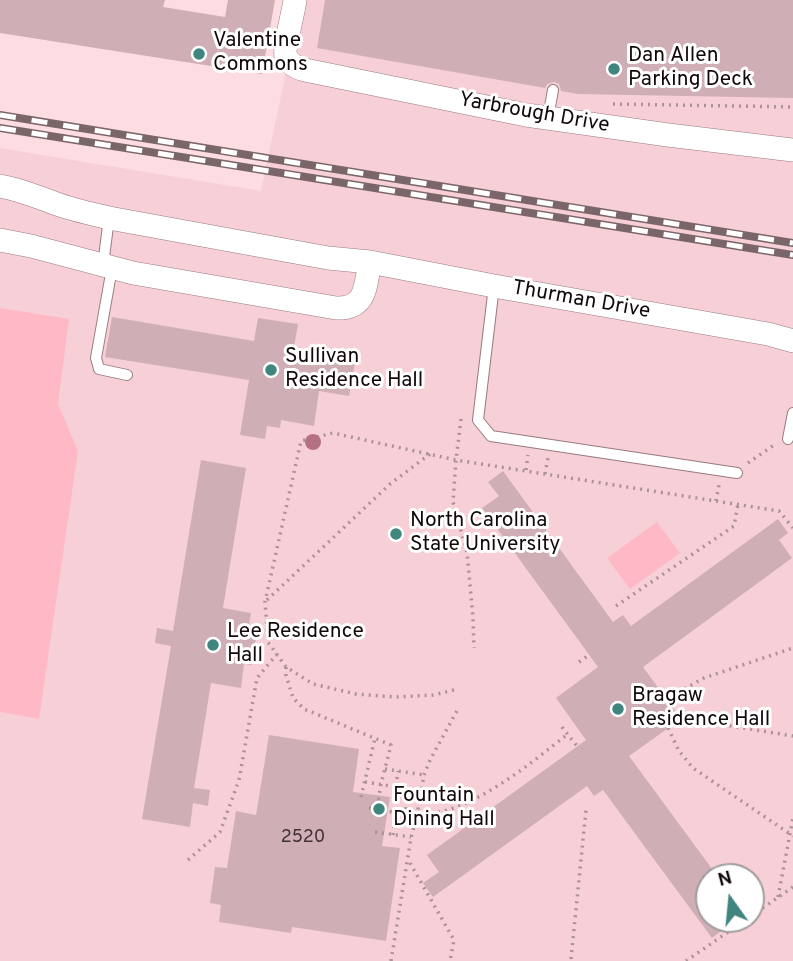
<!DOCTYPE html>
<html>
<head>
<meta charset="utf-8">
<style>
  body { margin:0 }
  #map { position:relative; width:793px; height:961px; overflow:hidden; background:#fedde2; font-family:Overpass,sans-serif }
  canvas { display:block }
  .north { position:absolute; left:695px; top:863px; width:70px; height:70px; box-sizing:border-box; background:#fff; border:2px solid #a09c9d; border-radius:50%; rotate:345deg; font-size:19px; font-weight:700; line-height:28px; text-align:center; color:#12080a }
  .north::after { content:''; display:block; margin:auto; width:24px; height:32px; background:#40867f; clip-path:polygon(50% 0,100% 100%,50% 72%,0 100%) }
</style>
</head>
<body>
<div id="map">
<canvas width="793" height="961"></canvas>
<div class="north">N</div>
</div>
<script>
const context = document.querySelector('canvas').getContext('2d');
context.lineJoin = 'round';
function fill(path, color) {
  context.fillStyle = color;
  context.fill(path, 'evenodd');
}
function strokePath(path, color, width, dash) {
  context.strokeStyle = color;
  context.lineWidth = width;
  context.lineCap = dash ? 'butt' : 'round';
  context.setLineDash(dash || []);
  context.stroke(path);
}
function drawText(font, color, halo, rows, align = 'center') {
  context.font = font + ' Overpass,sans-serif';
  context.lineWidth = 6;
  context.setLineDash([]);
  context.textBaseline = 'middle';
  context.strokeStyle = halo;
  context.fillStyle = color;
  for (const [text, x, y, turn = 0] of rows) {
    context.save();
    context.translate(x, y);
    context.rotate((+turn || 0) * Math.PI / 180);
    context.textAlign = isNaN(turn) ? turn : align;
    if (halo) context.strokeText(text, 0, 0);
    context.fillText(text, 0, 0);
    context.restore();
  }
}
const built = new Path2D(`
  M301 0H793V961H0V148L261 191ZM709 877H751V919H709Z`);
const green = new Path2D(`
  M0 308 69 319 58 404 78 451 39 719 0 712Z
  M657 522 680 553 630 589 607 558Z`);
const building = new Path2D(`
  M0 0H165L163 7 225 17 228 0H275L262 74 0 33Z
  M325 0H793V98L578 94 561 91 559 84 554 82 547 84 545 88 317 48Z
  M112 317 254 341 258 318 298 324 294 347 356 357 349 396 319 391 314 426 281 420 280 428 267 426 265 439 240 435 249 380 105 357Z
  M201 460 246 468 223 608 251 613 247 636 256 638 252 665 244 664 241 688 211 683 194 788 210 790 208 806 193 803 190 827 142 819 171 646 155 643 157 628 173 631Z
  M503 471 613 622 623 615 631 626 778 519 788 533 779 540 792 558 643 667 681 719 629 756 718 877H709V919H737L712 938 603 790 594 796 587 786 433 897 423 883 439 872 427 855 586 740 556 698 598 667 482 508 499 496 488 482Z
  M269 735 359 749 353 792 390 797 382 846 400 848 386 941 292 927 291 933 219 922 221 905 210 903 215 867 227 868 236 811 256 815Z`);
const path = new Path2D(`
  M613 104 793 107
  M461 419 456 460 453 502 467 552 473 618 474 648
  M748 463 774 445
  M526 470 528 455
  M545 474 548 458
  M716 501 719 485
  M267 600 390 484 430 454
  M616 606 734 526 738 504
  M579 662 589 655
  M286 667V675L293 698 304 709 391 745 381 784 377 809
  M454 690 433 695 395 697 356 694 313 684 286 667 268 642 265 602 301 441 333 433 456 460 779 511 793 528
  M666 699 704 678 793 648
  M681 719H688L793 736
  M562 727 577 746
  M668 728 679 751 693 768 793 836
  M385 769 424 775
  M365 782 409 789 405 813
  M396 786 398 771
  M361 797 375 738
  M369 808C385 810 402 815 418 815 471 814 528 765 568 734
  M375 832 411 837
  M393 835 396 813
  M188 860 220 832 239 780 257 678 277 654
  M410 863 454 940 450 961
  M778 897 793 818
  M751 916 793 887
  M571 959 586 810
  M391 961 411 838 417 815 424 775 430 760 458 709
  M686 961 747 919`);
const lane = new Path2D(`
  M548 118 553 90
  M103 265 109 218
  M112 268 96 358 99 369 127 375
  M494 286 478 420 491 436 737 473
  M788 439 793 413`);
const street = new Path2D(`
  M295 0C294 10 283 50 286 57 290 65 298 68 305 70L526 115 668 135 793 150
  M0 186C18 189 32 195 49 201 68 209 89 213 109 218L328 258 370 262 494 286 768 334 793 341
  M0 240 31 246 133 273 336 308C367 309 365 286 370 262`);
const rail = new Path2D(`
  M0 115 793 243
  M0 128 793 255`);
const trees = [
  [313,442]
];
const markers = [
  [199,54,7,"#40867f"],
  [614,69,7,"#40867f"],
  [271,370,7,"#40867f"],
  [396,534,7,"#40867f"],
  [213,645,7,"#40867f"],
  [618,709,7,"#40867f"],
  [379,809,7,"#40867f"]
];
const numberNames = [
  ["2520",303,838]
];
const poiNames = [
  ["Valentine",213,42],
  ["Commons",213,66],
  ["Dan Allen",628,57],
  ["Parking Deck",628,81],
  ["Sullivan",285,358],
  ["Residence Hall",285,382],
  ["North Carolina",410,522],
  ["State University",410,546],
  ["Lee Residence",227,633],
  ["Hall",227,657],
  ["Bragaw",632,697],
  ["Residence Hall",632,721],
  ["Fountain",393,797],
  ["Dining Hall",393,821]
];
const streetNames = [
  ["Yarbrough Drive",534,114,10],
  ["Thurman Drive",581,301,10]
];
fill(built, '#f7cfd6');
fill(green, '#ffb9c6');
fill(building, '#cfafb5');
strokePath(lane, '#987b80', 12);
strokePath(street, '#987b80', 24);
strokePath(path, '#ab9296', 3.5, [2, 5]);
strokePath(lane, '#fff', 10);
strokePath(street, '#fff', 23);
strokePath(rail, '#7a6669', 8);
strokePath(rail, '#fff', 5, [16]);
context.fillStyle = '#b57184';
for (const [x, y] of trees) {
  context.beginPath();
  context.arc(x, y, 8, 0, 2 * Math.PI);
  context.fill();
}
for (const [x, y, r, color] of markers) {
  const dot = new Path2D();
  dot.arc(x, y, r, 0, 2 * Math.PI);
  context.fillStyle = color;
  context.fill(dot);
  strokePath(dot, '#fff', 2.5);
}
drawText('18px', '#413235', null, numberNames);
drawText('21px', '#12080a', '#fff', poiNames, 'left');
drawText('21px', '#12080a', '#fff', streetNames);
</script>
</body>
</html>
